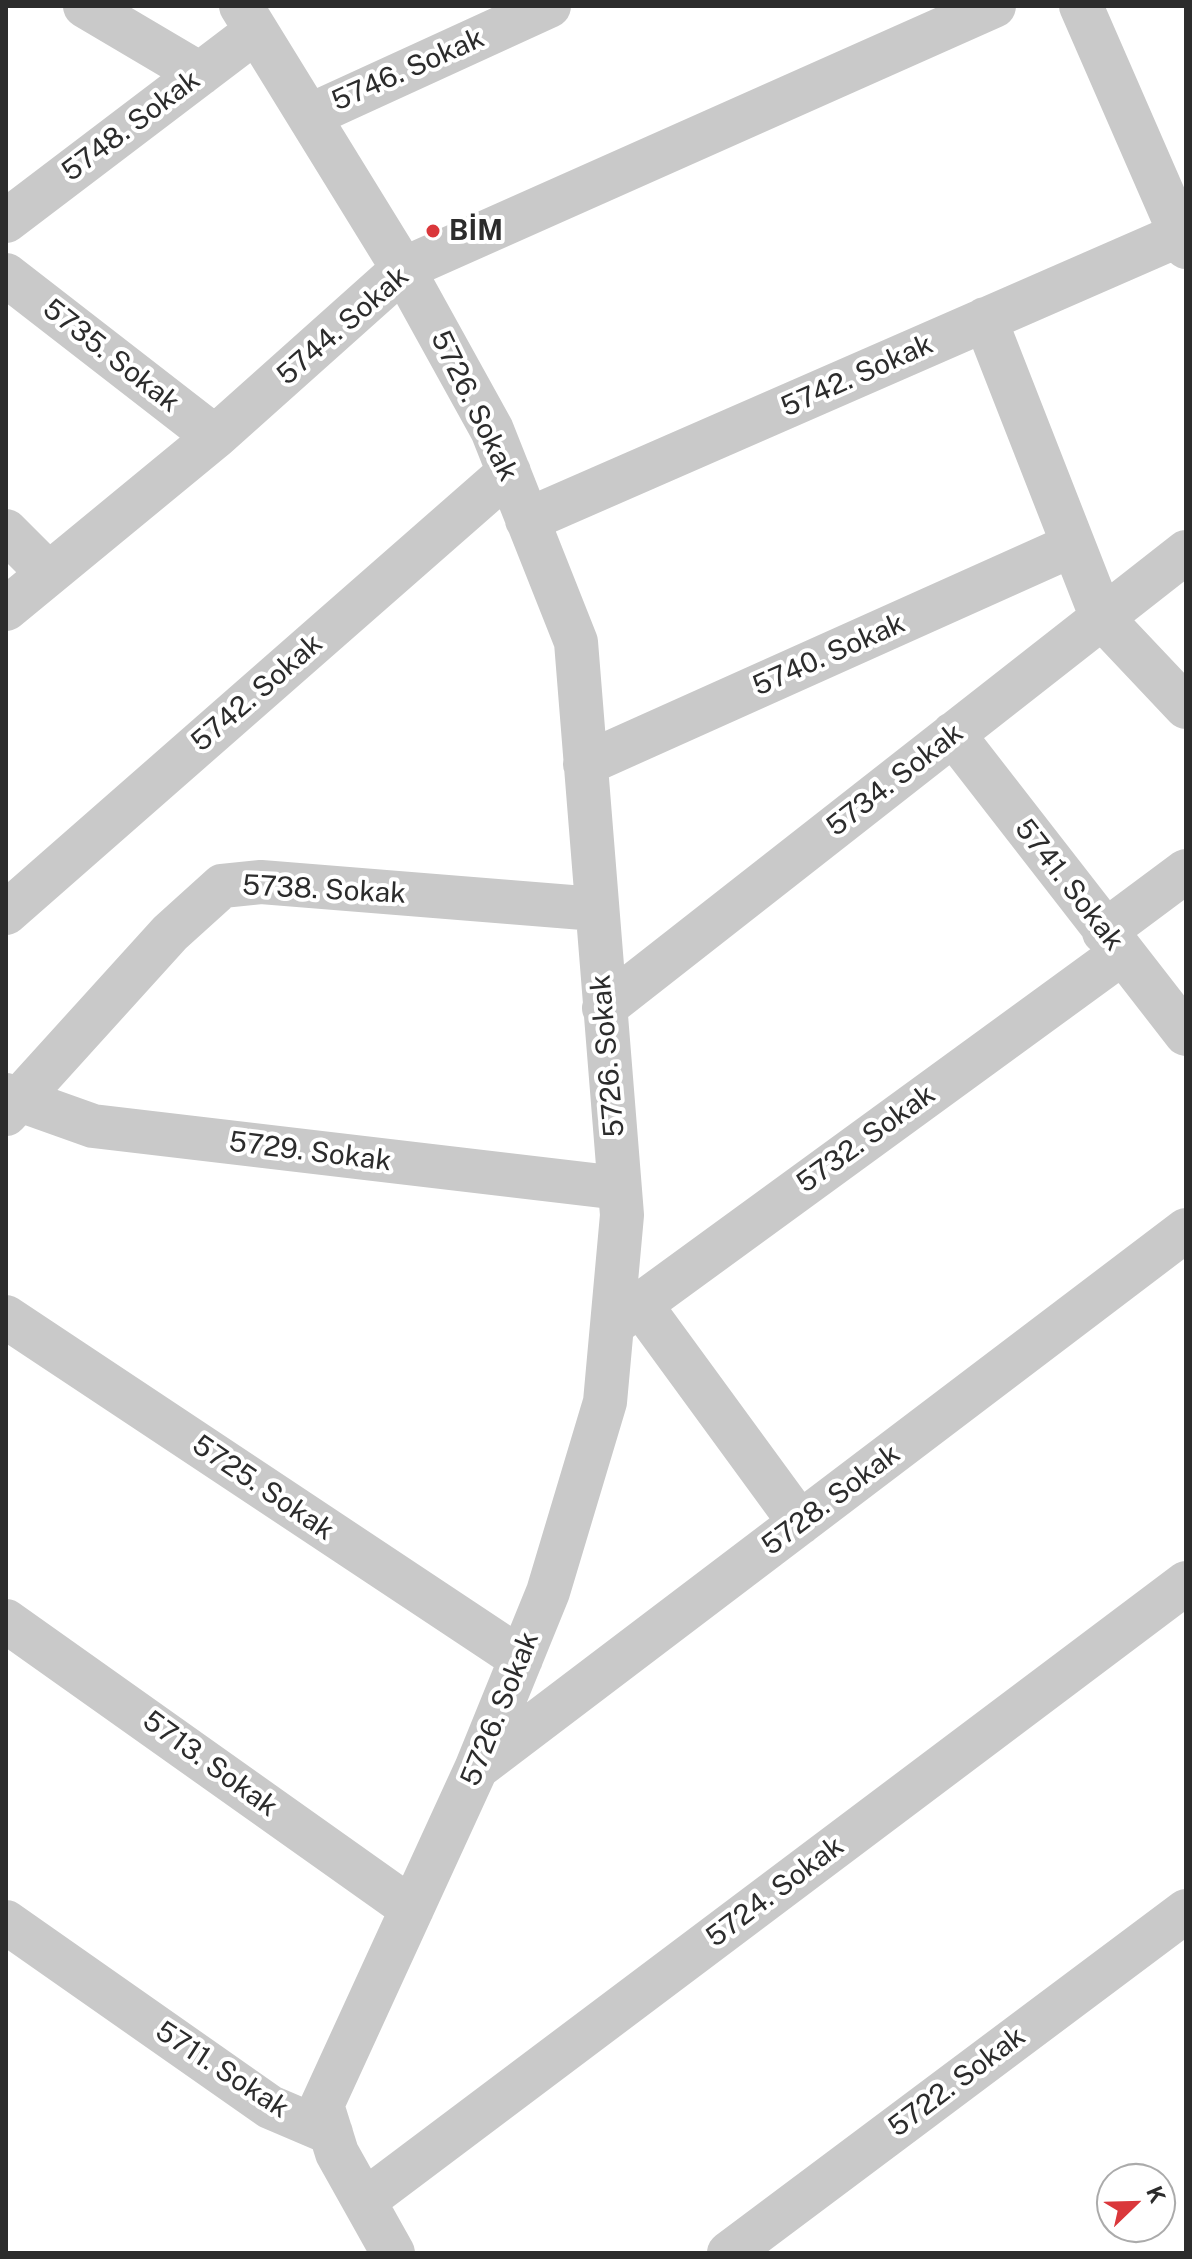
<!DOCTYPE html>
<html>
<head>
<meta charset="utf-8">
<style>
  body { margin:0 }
  #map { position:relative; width:1192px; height:2259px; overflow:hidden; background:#fff; font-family:"Public Sans",sans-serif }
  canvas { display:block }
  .frame { position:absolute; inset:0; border:8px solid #2c2c2c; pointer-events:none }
  .north { position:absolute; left:1096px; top:2163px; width:80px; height:80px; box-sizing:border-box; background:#fff; border:2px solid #ababab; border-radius:50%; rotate:67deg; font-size:22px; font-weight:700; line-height:32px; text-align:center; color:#2c2c2c }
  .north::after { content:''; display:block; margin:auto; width:28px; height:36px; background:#da373b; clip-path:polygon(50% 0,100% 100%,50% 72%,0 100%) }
</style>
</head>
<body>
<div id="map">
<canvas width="1192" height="2259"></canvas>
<div class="frame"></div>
<div class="north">K</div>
</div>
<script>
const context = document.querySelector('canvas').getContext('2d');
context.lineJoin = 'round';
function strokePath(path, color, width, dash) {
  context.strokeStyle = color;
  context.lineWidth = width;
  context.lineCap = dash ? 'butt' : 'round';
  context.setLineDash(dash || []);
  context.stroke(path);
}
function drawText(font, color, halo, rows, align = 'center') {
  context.font = font + ' "Public Sans",sans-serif';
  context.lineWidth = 8;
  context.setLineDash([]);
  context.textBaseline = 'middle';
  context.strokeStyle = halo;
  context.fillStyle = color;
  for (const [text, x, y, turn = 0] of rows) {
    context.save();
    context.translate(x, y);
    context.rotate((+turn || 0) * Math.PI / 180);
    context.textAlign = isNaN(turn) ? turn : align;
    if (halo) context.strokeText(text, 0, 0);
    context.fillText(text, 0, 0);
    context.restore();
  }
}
const minor = new Path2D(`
  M85 6 200 74
  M241 6 403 269 492 430 576 642 622 1215 605 1402 548 1592 476 1769 322 2105 337 2153 393 2253
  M1081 6 1186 247
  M311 115 549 6
  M6 221 255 32
  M6 275 215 437
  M985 319 1102 618 1186 707
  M527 520 1186 232
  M6 531 48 573
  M6 609 215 437 403 269 994 6
  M953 734 1186 1034
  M585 764 1073 545
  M6 913 509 472
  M1104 932 1186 871
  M604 1008 1186 552
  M6 1095 93 1126 619 1188
  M6 1114 170 933 222 886 261 882 596 909
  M640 1304 800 1523
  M6 1317 521 1659
  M612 1325 1121 954
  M6 1621 412 1909
  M478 1767 1186 1230
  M6 1922 270 2107 331 2133
  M364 2201 1186 1583
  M729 2253 1186 1911`);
const markers = [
  [433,231,8,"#da373b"]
];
const streetNames = [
  ["5746. Sokak",408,70,-24],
  ["5748. Sokak",131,126,-37],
  ["5744. Sokak",343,326,-41],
  ["5735. Sokak",111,356,38],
  ["5742. Sokak",857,376,-24],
  ["5726. Sokak",474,406,64],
  ["5740. Sokak",829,655,-24],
  ["5742. Sokak",257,693,-41],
  ["5734. Sokak",895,780,-38],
  ["5741. Sokak",1069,885,52],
  ["5738. Sokak",324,890,3],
  ["5726. Sokak",608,1056,-95],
  ["5732. Sokak",866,1139,-36],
  ["5729. Sokak",310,1152,7],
  ["5725. Sokak",263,1488,34],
  ["5728. Sokak",831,1500,-37],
  ["5726. Sokak",500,1709,-68],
  ["5713. Sokak",210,1764,36],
  ["5724. Sokak",775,1892,-37],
  ["5711. Sokak",222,2070,33],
  ["5722. Sokak",957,2082,-37]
];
const poiNames = [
  ["BİM",449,231]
];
strokePath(minor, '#c9c9c9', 44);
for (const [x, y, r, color] of markers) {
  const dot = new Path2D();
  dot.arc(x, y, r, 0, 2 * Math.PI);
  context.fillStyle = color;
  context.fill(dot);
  strokePath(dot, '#fff', 3);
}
drawText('28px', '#2c2c2c', '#fff', streetNames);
drawText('bold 28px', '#2c2c2c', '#fff', poiNames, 'left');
</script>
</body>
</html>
